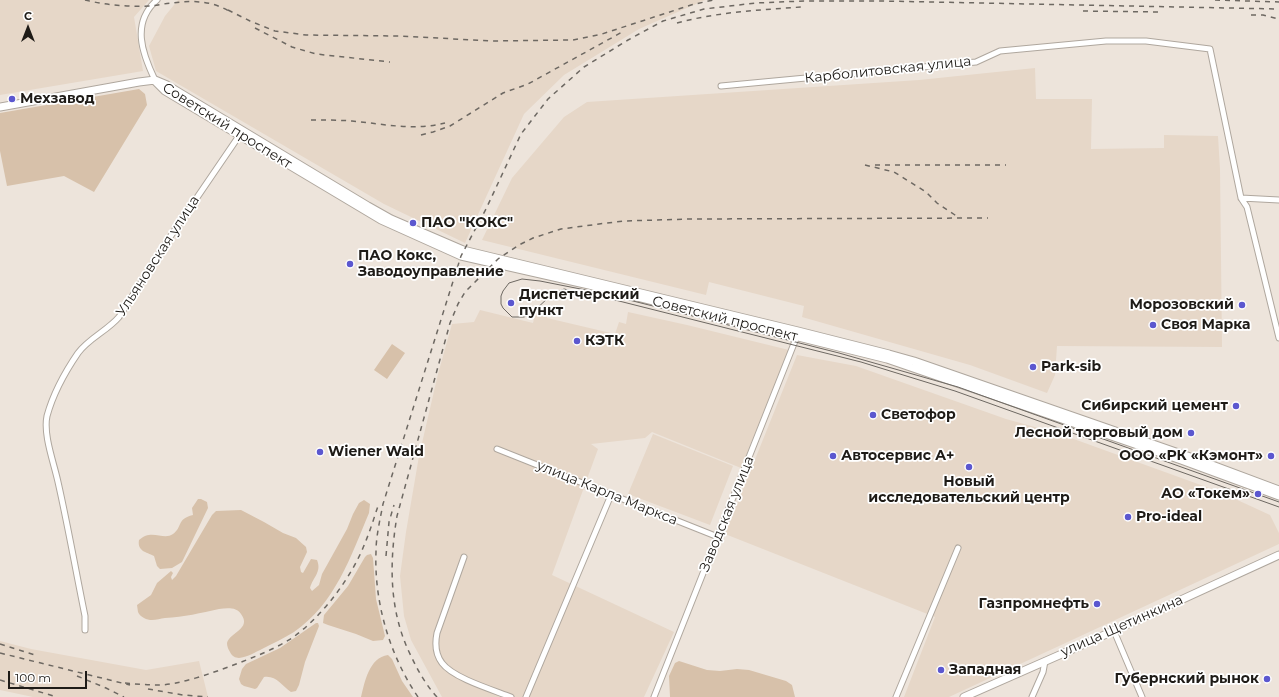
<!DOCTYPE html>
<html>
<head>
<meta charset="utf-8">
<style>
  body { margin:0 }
  #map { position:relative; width:1279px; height:697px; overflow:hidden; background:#ede4db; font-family:Montserrat,sans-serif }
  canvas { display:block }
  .north { position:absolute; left:8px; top:8px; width:40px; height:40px; -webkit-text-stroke:3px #fff; paint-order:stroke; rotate:0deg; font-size:11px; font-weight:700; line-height:16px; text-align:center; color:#1e1b17 }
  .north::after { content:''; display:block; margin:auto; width:14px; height:18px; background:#1e1b17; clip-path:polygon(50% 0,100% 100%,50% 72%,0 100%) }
  .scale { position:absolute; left:8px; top:671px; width:79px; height:18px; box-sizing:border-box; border:2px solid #1e1b17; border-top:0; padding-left:5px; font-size:12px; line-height:14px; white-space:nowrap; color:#1e1b17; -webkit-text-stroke:3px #fff; paint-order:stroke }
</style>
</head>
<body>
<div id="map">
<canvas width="1279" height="697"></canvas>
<div class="north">С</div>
<div class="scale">100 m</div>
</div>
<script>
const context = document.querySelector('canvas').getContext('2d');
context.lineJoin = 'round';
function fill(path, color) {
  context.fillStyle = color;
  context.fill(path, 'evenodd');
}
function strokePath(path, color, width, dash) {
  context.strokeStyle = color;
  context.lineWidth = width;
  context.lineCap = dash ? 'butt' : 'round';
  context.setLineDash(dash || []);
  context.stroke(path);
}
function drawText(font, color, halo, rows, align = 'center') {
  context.font = font + ' Montserrat,sans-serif';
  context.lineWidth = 3.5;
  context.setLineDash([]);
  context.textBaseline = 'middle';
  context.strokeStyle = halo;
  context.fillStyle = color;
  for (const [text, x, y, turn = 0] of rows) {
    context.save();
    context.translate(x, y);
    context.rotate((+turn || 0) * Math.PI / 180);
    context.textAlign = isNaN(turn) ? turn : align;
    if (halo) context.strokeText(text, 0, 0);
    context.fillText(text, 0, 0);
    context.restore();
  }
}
const built = new Path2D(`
  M0 0H149L134 17 143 71 0 95Z
  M178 0H705L639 29 564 75 524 114 465 243 384 204 156 71 149 46 165 16Z
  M1035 68 1036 99H1092L1091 149 1164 148V135L1218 136 1220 169 1222 347 1057 346 1055 375 1047 393 970 365 802 317 804 306 709 282 706 295 482 240 512 178 564 117 587 102 919 80Z
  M480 310 533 323 536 310 548 313 547 318 615 334 619 322 626 324 628 312 687 325 789 350 741 468 652 432 645 438 591 444 598 449 552 575 674 632 644 697H442L411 640 404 616 400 576 406 532 419 456 438 374 452 324 474 322Z
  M797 355 856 366 1006 419 1060 434 1220 492 1270 515 1279 533V544L949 697H904L935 617 725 534Z
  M653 434 733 466 710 525 628 494Z
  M0 641 31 649 146 670 199 661 208 697H33L0 690Z`);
const green = new Path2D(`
  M139 89 145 94 147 105 94 192 64 176 7 186 0 151V113Z
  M392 344 405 353 387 379 374 370Z
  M198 499H201L207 502 208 508 182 562 172 568 160 569 157 566 154 556C146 552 137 551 139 540 152 528 163 541 173 534 183 527 176 519 193 515L192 508Z
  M364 500 370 504 369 513C351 556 335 604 294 632 284 638 272 644 262 649 253 653 236 665 230 652 228 649 227 646 227 643 230 632 252 629 241 614 237 607 227 608 219 609 201 613 184 617 165 618 158 619 151 622 144 618 142 617 139 615 138 612L137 605 151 595 157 583 171 571 173 573 171 577 172 580 176 576 212 515 216 511 241 510 264 522 283 533 296 538 306 547 307 552 300 567 301 572 303 573 311 559 317 560C322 572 313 577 310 588L312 591 319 585 322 574 347 529 353 514 359 503Z
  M371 554 373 558 376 599 385 636 383 640 373 641 356 634 328 625 323 623 324 615 348 586 365 557 367 555Z
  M316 623H318L319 626 305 662 299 685 296 691 291 692C282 686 276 675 264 677L257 688 255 689 244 686 241 684 239 679 242 669 246 664 280 648Z
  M388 655 392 659 402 681 413 697H361C365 681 369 658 388 655Z
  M679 661 707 670 720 671 737 669 749 670 786 681 792 685 795 697H670L669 676 675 663Z`);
const street = new Path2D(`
  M155 80C142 53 131 23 157 0
  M721 86 976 62 1000 51 1106 41H1146L1210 49 1241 198 1247 207 1279 338
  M1241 198 1279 200
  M497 449 718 537
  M464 557 437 633C435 643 435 654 442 663 453 678 493 690 511 697
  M85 630V616C76 572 68 526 58 482 54 463 43 435 47 416 53 394 65 372 78 353 89 338 107 331 119 317L168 240 241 133
  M1114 631 1142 697
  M526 697 611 495
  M654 697 797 336
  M896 697 958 548
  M1032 697 1043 672 1045 661`);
const secondary = new Path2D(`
  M156 82 165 91 381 220 461 256 589 285 887 359 1181 460 1279 496
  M0 107 139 82 155 80 167 85 368 206 391 219 463 250 798 331 889 354 914 361 1196 459 1279 490
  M964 697 1089 642 1279 555`);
const tram = new Path2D(`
  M1279 502 958 387 839 353 665 309 601 293 540 281 522 279 509 283 503 291 501 296V304L503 308 512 317H524L531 314 551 295 564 289 615 300 861 362 955 391 1279 507`);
const rail = new Path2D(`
  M85 0C106 5 127 7 149 6 157 6 165 3 173 3 194 0 214 1 232 13
  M1215 0 1279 2
  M228 10 250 21 275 31 306 35 399 36 493 41 573 40 602 34 691 5 713 0
  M1083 11 1159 12
  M1251 15H1263L1279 19
  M677 23C717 12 760 10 801 7
  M255 28 292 47 316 54 390 62
  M311 120C325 120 339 120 352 121 384 124 414 131 445 123
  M421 135 433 132 450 126 503 93 528 84 624 31
  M865 165 894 172 926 192 937 203 955 215 960 217
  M875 165H1006
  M386 556 389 522 394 505
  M0 644 38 656
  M0 653 130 685
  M77 676 106 688 124 697
  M0 680 57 697
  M125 683C136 684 147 685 158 685 179 685 212 673 231 666 252 658 273 650 292 638 322 617 352 577 365 543 370 531 374 518 378 506
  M148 689 183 695 208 697
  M418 697C390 656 374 603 376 552 376 536 380 520 383 504L461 256 486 209 521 134 548 99 584 67 628 40 663 21 704 9 756 3 804 1H881L1279 9
  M437 697C426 685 418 671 411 656 389 612 389 564 397 516L450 323 458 304 465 292 498 259 519 245 533 238 561 229 599 224 624 221 690 219 988 218`);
const markers = [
  [12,99,4,"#5b57cf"],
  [413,223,4,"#5b57cf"],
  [350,264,4,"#5b57cf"],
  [511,303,4,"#5b57cf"],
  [1242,305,4,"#5b57cf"],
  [1153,325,4,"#5b57cf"],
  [577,341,4,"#5b57cf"],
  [1033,367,4,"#5b57cf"],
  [1236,406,4,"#5b57cf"],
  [873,415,4,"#5b57cf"],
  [1191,433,4,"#5b57cf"],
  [320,452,4,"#5b57cf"],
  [833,456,4,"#5b57cf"],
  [1271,456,4,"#5b57cf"],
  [969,467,4,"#5b57cf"],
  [1258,494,4,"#5b57cf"],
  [1128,517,4,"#5b57cf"],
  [1097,604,4,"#5b57cf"],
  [941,670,4,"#5b57cf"],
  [1267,679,4,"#5b57cf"]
];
const streetNames = [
  ["Карболитовская улица",888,70,-6],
  ["Советский проспект",227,126,32],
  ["Ульяновская улица",158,256,-57],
  ["Советский проспект",725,319,14],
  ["улица Карла Маркса",607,493,22],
  ["Заводская улица",727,514,-68],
  ["улица Щетинкина",1122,626,-24]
];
const poiNames = [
  ["Мехзавод",20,99],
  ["ПАО \"КОКС\"",421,223],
  ["ПАО Кокс,",358,256],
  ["Заводоуправление",358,272],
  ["Диспетчерский",519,295],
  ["пункт",519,311],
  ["Морозовский",1234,305,"right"],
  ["Своя Марка",1161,325],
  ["КЭТК",585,341],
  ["Park-sib",1041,367],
  ["Сибирский цемент",1228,406,"right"],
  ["Светофор",881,415],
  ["Лесной торговый дом",1183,433,"right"],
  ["Wiener Wald",328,452],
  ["Автосервис А+",841,456],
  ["ООО «РК «Кэмонт»",1263,456,"right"],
  ["Новый",969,482,"center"],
  ["исследовательский центр",969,498,"center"],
  ["АО «Токем»",1250,494,"right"],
  ["Pro-ideal",1136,517],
  ["Газпромнефть",1089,604,"right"],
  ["Западная",949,670],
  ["Губернский рынок",1259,679,"right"]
];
fill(built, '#e6d7c8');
fill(green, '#d7c1aa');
strokePath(street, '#afa79e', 7);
strokePath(secondary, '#afa79e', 9);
strokePath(street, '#fff', 5);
strokePath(secondary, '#fff', 7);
strokePath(tram, '#6d6862', 1);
strokePath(rail, '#6d6862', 1.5, [5, 5]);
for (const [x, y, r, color] of markers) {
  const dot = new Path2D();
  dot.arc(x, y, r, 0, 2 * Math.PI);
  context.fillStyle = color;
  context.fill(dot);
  strokePath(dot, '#fff', 1.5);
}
drawText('14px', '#1e1b17', '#fff', streetNames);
drawText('bold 14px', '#1e1b17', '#fff', poiNames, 'left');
</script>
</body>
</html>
